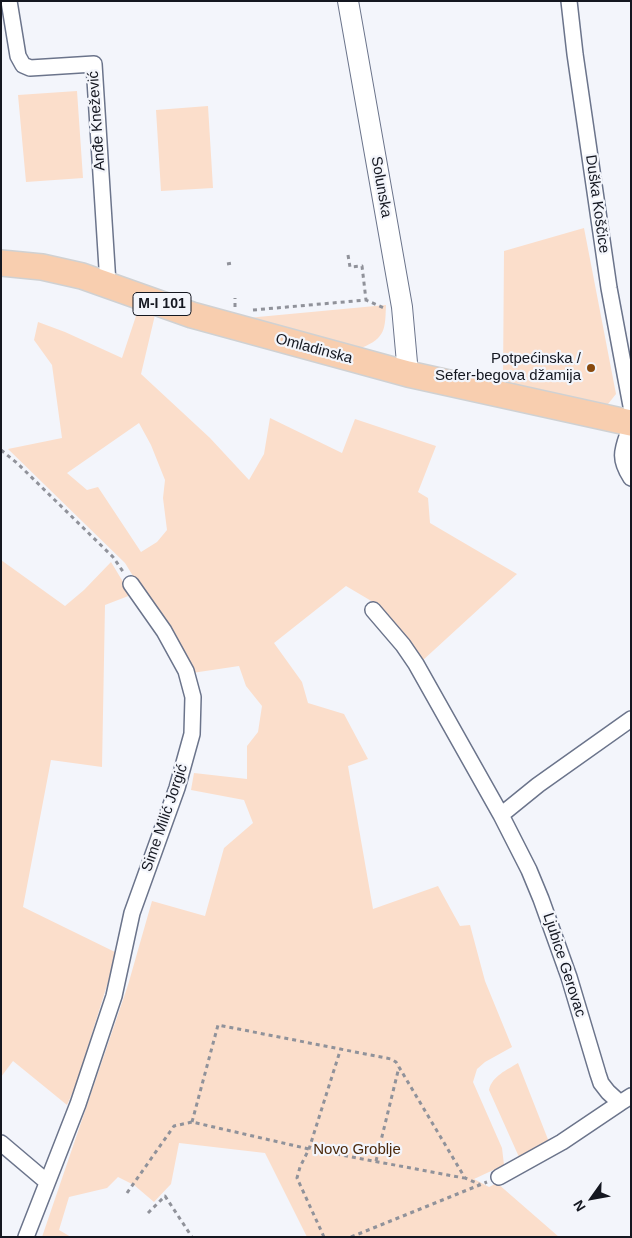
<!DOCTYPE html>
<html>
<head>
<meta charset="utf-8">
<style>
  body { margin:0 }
  #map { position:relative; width:632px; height:1238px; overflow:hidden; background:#f3f5fb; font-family:Arial,sans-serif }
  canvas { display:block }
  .frame { position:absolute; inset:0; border:2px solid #141720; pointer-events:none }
  .north { position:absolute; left:567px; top:1173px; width:50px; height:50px; -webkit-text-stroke:4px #f3f5fb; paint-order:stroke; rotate:238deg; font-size:14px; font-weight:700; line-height:20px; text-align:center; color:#141720 }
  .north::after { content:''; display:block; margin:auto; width:18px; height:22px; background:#141720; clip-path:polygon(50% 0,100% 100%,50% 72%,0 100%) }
</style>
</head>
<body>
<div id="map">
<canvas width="632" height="1238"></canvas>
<div class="frame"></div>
<div class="north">N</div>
</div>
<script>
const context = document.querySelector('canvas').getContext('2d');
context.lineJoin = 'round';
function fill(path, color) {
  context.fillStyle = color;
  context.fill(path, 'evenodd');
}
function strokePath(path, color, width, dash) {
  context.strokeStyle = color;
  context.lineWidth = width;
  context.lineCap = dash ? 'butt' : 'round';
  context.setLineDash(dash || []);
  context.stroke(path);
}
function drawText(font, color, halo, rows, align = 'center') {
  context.font = font + ' Arial,sans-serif';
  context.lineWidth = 4.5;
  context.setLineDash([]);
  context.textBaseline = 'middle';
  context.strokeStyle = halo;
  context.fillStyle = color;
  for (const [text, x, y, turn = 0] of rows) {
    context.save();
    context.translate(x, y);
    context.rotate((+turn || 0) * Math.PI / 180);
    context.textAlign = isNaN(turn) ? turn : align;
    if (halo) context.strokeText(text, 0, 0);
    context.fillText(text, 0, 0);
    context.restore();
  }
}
const green = new Path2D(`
  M77 91 83 178 26 182 18 95Z
  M208 106 213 188 161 191 156 110Z
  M584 228 616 394 608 404 603 405 520 386 503 380 504 251Z
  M386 305C385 329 386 338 361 348L247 318Z
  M138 310 155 315 141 374 210 438 249 480 264 454 270 418 342 453 355 419 436 446 418 492 428 498 430 523 517 574 422 661 398 630 373 602 346 586 274 643 302 682 308 703 344 714 368 759 348 766 373 909 438 886 460 926 470 925 485 981 512 1047 485 1062 477 1069 473 1082 502 1148 504 1165 474 1179 489 1187 497 1183 559 1237H307L265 1153 179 1143 171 1184 154 1202 134 1185 118 1177 107 1188 69 1197 59 1230 71 1237H42L128 985 152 901 205 916 224 848 253 823 244 800 191 790 194 773 247 779V746L258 732 262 706 246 686 239 666 192 673 175 634 159 610 144 594 125 563 8 449 62 438 52 365 34 340 38 322 65 332 122 358ZM139 423 151 445 165 480 163 498 167 530 157 542 141 552 98 487 87 490 67 473Z
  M1 560 65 606 84 590 111 562 131 595 105 605 102 767 51 760 23 907 117 953 76 1085 67 1105 13 1061 1 1077Z
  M518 1063 549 1142 519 1157 489 1090C492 1076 507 1070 518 1063Z`);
const path = new Path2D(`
  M348 255 350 267 362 266 366 300
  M227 264 233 263
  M235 307V298
  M253 310 366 300 384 308
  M1 450 17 463 113 557 124 573
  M192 1122 218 1025 391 1059 396 1062 465 1178 479 1184
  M376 1161 399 1067
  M127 1193 174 1126 192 1122 309 1149 464 1178
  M148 1213 165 1196 192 1237
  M324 1237 297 1178 300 1167 309 1149 341 1048
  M351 1237 487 1182`);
const minor = new Path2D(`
  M9 1 18 56 23 65 30 68 94 64 108 284
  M569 1 575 54 609 288 631 406
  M631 425C623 449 617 456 631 478
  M373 610 403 645 416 664 501 815 529 870 541 899 569 977 598 1074 601 1083 608 1092 620 1103 631 1096
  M501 815 538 785 631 719
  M1 1143 47 1182
  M499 1177 562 1142 620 1103
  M26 1237 78 1104 114 996 132 913 177 788 192 734 193 697 186 671 164 631 131 584`);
const tertiary = new Path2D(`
  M348 1 402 307 408 374`);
const primary = new Path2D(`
  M1 263 42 267 82 276 192 315 408 374 631 423`);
const markers = [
  [591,368,5,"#88490d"]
];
const shields = [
  [162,304,58]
];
const shieldNames = [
  ["M-I 101",162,304]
];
const streetNames = [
  ["Anđe Knežević",97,121,-94],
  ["Solunska",381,187,80],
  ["Duška Koščice",597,204,82],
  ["Omladinska",314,349,15],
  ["Sime Milić Jorgić",165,818,-71],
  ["Ljubice Gerovac",564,965,72]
];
const poiNames = [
  ["Potpećinska /",581,359],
  ["Sefer-begova džamija",581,376]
];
const parkNames = [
  ["Novo Groblje",357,1150]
];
fill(green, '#fbdecb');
strokePath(minor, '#6b748b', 18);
strokePath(tertiary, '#6b748b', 22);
strokePath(primary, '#d0d1d2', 28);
strokePath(path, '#90929a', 3, [4, 4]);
strokePath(minor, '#fff', 15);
strokePath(tertiary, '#fff', 20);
strokePath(primary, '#f8ceaf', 25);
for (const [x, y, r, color] of markers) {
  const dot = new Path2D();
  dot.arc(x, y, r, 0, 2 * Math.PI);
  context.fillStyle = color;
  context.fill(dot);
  strokePath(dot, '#f3f5fb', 2);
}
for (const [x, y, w] of shields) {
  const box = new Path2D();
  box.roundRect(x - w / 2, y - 11.5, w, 23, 4);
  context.fillStyle = '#f3f5fb';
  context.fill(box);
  strokePath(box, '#141720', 1);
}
drawText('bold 14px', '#141720', null, shieldNames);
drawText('15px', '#141720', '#f3f5fb', streetNames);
drawText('15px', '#141720', '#f3f5fb', poiNames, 'right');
drawText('15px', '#4c290b', '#f3f5fb', parkNames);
</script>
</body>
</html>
